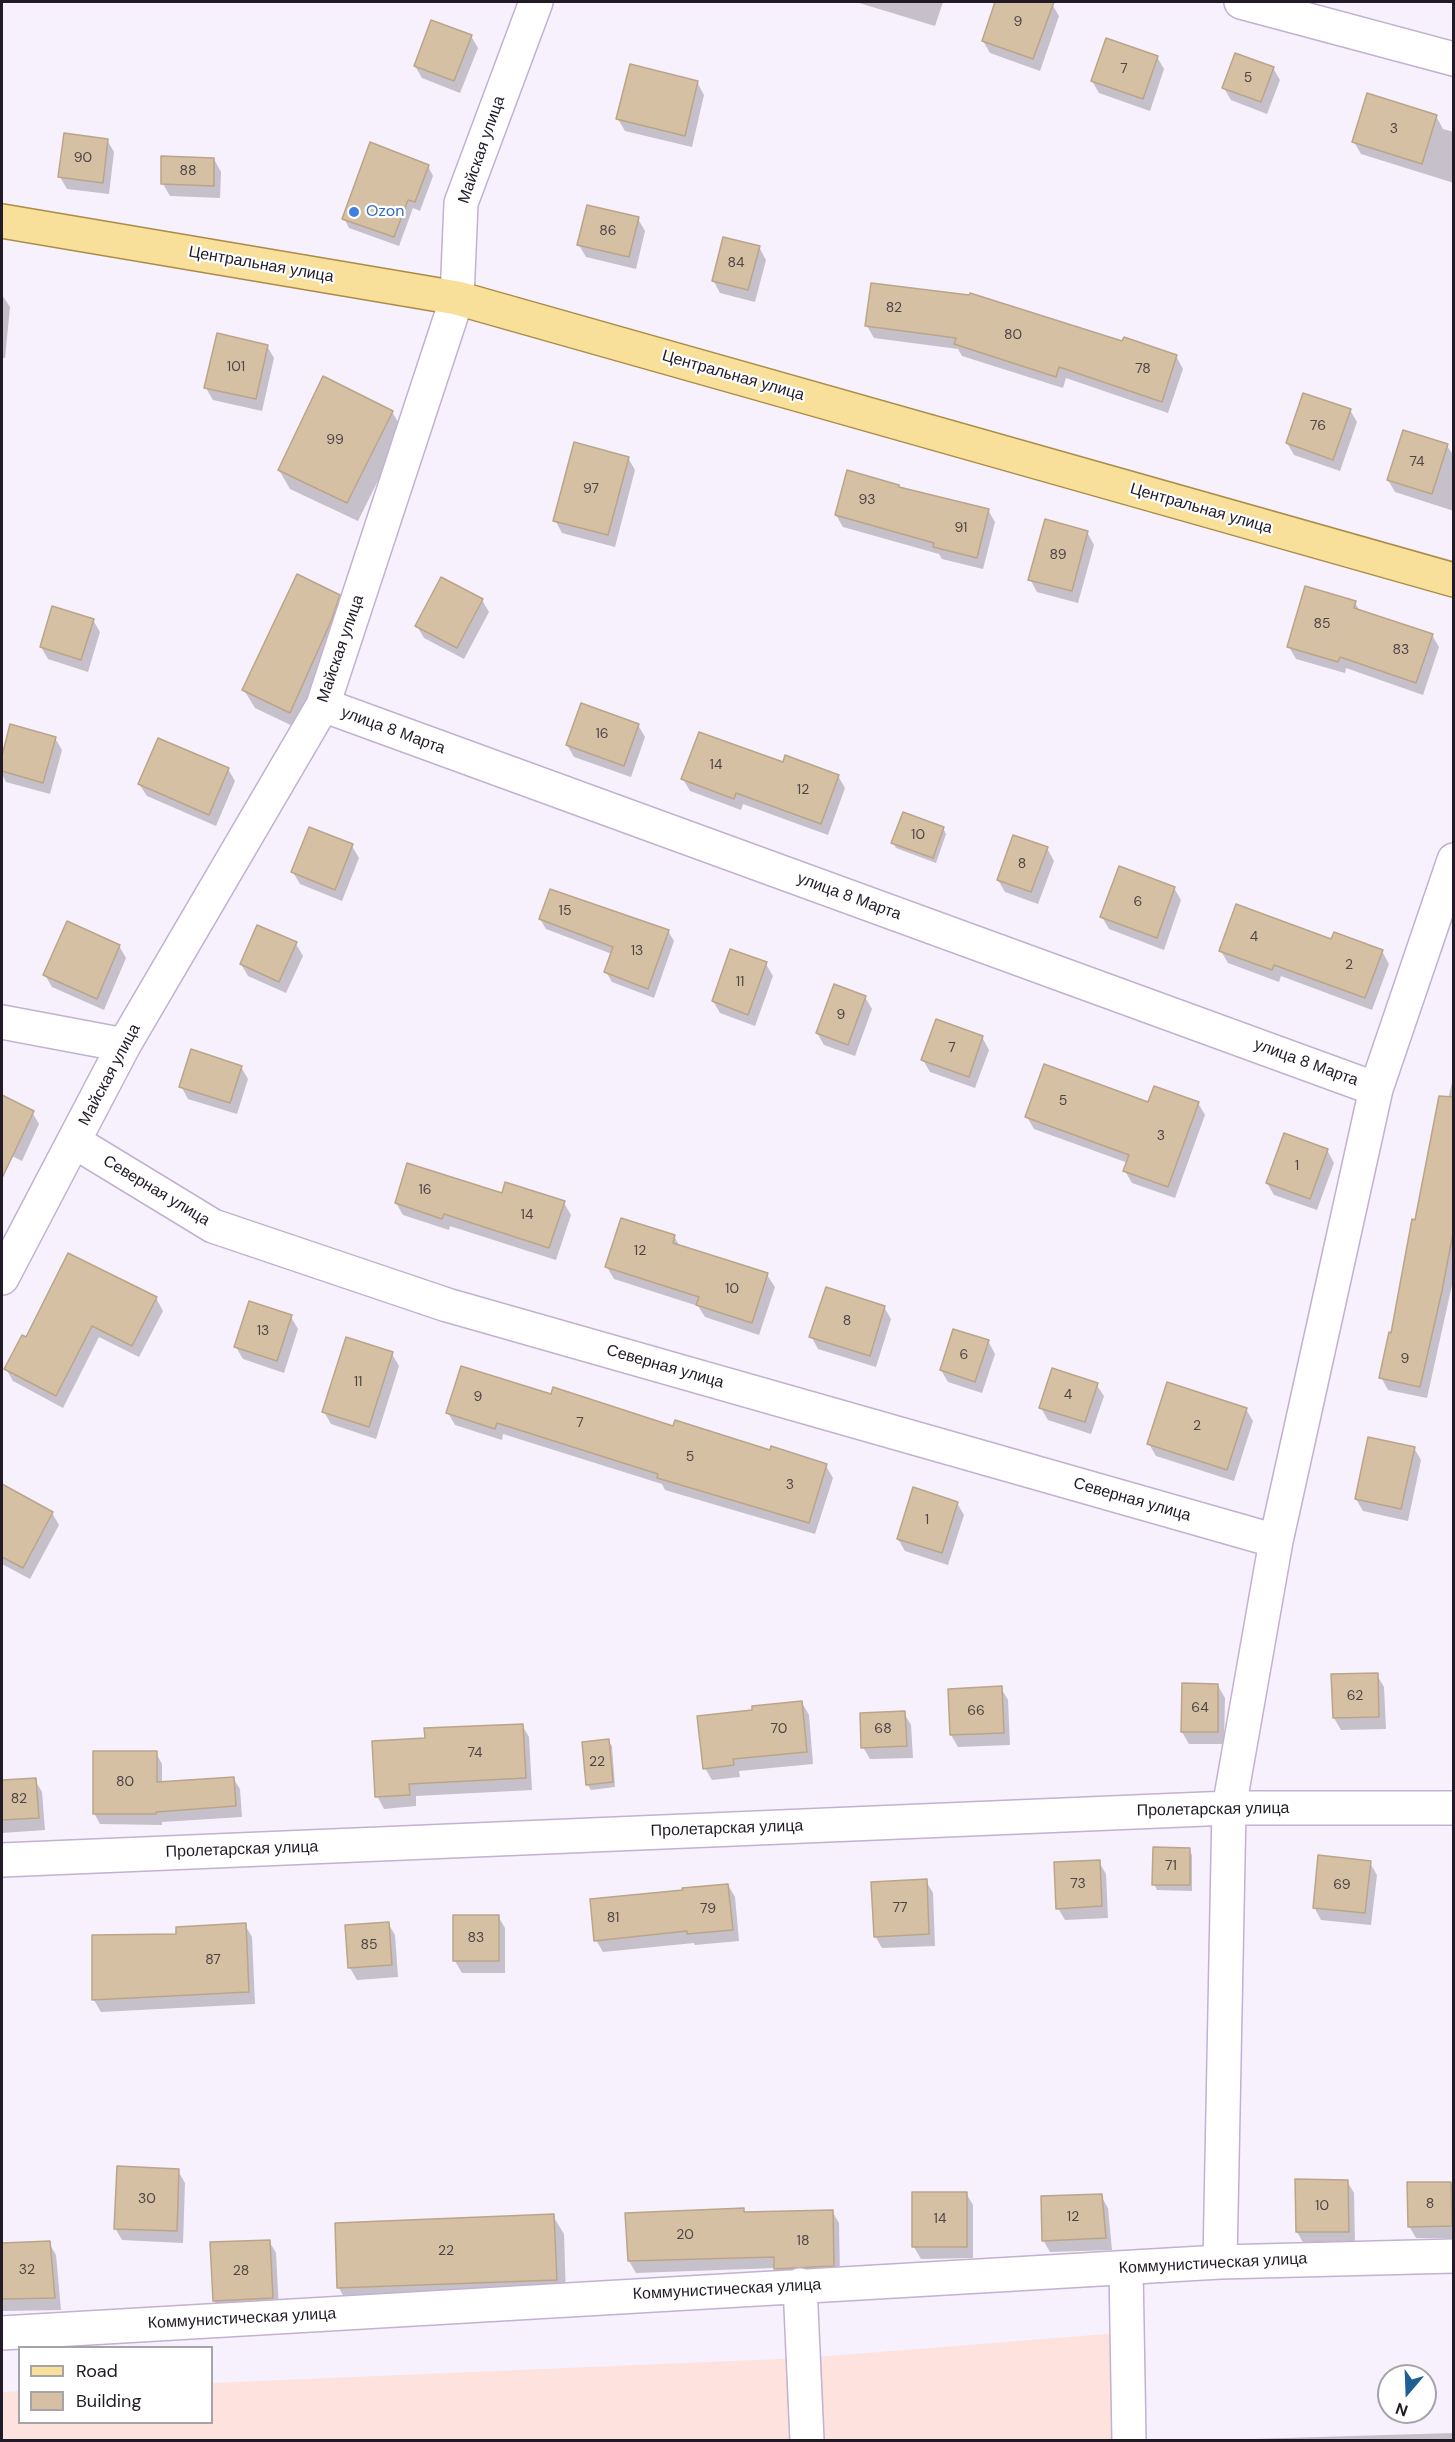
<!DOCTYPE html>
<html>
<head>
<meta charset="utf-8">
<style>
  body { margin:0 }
  #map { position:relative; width:1455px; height:2442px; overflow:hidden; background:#f7f0fd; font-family:"DM Sans",sans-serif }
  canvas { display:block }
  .frame { position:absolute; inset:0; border:3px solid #221b27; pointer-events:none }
  .legend { position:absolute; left:18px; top:2346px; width:195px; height:78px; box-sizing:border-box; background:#fff; border:2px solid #a7a4a9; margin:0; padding:8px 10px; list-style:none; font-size:18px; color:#221b27 }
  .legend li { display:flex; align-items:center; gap:12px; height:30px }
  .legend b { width:30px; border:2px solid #a7a4a9 }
  .north { position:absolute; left:1377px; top:2364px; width:60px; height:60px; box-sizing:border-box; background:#fff; border:2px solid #a7a4a9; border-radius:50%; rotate:199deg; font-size:16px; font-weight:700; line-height:24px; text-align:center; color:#221b27 }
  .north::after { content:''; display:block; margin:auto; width:21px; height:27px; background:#205f95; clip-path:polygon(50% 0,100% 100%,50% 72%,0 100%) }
</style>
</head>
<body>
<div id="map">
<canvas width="1455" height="2442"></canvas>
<div class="frame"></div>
<ul class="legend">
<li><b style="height:8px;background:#f8df9a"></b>Road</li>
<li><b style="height:16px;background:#d5c0a3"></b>Building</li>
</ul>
<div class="north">N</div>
</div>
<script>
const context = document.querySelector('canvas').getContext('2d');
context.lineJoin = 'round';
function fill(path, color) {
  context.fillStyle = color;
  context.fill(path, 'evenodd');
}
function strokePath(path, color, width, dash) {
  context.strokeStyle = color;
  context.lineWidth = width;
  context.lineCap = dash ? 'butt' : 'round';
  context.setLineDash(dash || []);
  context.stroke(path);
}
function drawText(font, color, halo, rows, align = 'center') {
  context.font = font + ' "DM Sans",sans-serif';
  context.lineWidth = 4.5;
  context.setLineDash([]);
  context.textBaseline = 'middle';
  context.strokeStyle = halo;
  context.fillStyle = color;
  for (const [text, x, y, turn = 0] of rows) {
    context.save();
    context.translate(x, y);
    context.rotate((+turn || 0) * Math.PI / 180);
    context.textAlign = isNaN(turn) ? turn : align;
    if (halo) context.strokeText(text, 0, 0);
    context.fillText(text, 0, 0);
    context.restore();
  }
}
const education = new Path2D(`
  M1145 2331 1146 2440H2V2392L19 2391 20 2422H212V2383L804 2358Z`);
const shadow = new Path2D(`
  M856 2H943L935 26Z
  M997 2H1046L1052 4 1059 16 1040 71 990 53 983 41Z
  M471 36 478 48 460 93 422 78 415 66Z
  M1157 57 1164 69 1150 111 1099 93 1092 81Z
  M1273 68 1280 80 1267 114 1231 100 1224 88Z
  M697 82 704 95 692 147 625 131 618 119Z
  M1436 116 1443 129 1454 132V183L1361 154 1354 142Z
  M107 140 114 152 109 194 67 189 60 177Z
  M214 159 221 172 220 198 170 196 163 184Z
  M428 166 433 176 420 211 413 208 399 246 349 228 344 218Z
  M638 219 645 231 636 269 586 257 579 245Z
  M759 247 766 260 755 302 720 293 713 280Z
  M2 295 10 307 5 358H2Z
  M867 326 1123 343 1176 356 1183 369 1168 413 1066 378 1063 388 962 356 958 349 874 338Z
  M267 346 274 358 262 411 213 400 206 388Z
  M1350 410 1357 422 1340 471 1294 455 1287 443Z
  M392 412 403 430 358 521 290 489 279 470Z
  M1447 446 1454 456V511L1395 492 1388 480Z
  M628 458 635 470 615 547 562 533 555 520Z
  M900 489 988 510 995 522 983 569 942 559 939 554 843 527 836 515Z
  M1087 532 1094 545 1078 603 1037 592 1030 579Z
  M339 596 349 614 301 730 255 708 244 690Z
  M482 600 489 612 464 659 424 638 417 626Z
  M1355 603 1360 611 1432 635 1439 647 1423 695 1346 668 1345 673 1296 659 1289 647Z
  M93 620 100 632 88 672 48 659 41 647Z
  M638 725 645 737 631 777 574 757 567 745Z
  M11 726 55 738 62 750 50 794 6 782 2 774V761Z
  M784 764 838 776 845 788 828 835 743 804 741 810 690 791 683 779Z
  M228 769 235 781 216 826 147 796 139 784Z
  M943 828 946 834 936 863 896 848 893 843Z
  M352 846 359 858 342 901 300 884 293 872Z
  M1047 848 1054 861 1038 904 1005 892 998 880Z
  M1174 888 1181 900 1164 950 1109 929 1102 917Z
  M540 919 668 931 674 941 654 998 612 982 606 972 612 954 546 929Z
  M1332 941 1382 951 1389 964 1372 1010 1281 976 1279 982 1228 963 1221 951Z
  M296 944 303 956 286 993 248 976 241 964Z
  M119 946 126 958 104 1010 52 987 45 975Z
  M731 951 766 964 773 976 755 1026 720 1013 713 1001Z
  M865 997 872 1009 855 1056 824 1045 817 1033Z
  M982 1037 989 1050 975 1088 930 1072 923 1060Z
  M241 1067 248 1079 237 1114 188 1099 181 1086Z
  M1454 1074V1276L1427 1398 1388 1390 1381 1377 1393 1334Z
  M2 1097 32 1112 39 1124 22 1161 2 1151Z
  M1198 1103 1205 1115 1175 1198 1132 1183 1125 1171 1128 1163 1034 1129 1027 1117 1149 1104Z
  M1327 1150 1334 1163 1317 1210 1274 1195 1267 1183Z
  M503 1195 564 1203 571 1215 556 1260 450 1226 449 1230 403 1215 396 1203Z
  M674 1236 680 1247 767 1275 775 1287 759 1335 705 1317 698 1306 614 1279 607 1267Z
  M156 1298 163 1311 139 1357 99 1337 63 1408 13 1381 6 1369 27 1339Z
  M884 1307 891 1319 876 1367 818 1349 811 1336Z
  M291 1317 298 1329 284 1373 243 1359 236 1347Z
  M988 1341 995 1354 982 1393 948 1382 941 1370Z
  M392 1354 399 1366 376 1439 331 1424 324 1412Z
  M1096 1384 1104 1396 1091 1434 1048 1420 1041 1408Z
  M552 1396 826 1466 833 1478 815 1534 665 1490 662 1484 503 1434 502 1440 455 1425 448 1413Z
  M1246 1409 1253 1421 1234 1481 1156 1456 1149 1444Z
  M1414 1448 1421 1460 1408 1521 1363 1511 1356 1499Z
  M5 1488 52 1513 59 1525 30 1579 2 1564V1495Z
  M957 1503 964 1515 948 1565 905 1551 898 1539Z
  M1377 1675 1384 1687 1386 1729 1341 1730 1334 1718Z
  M1218 1686 1225 1698 1224 1744H1189L1182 1732Z
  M1001 1688 1008 1700 1010 1745 958 1747 951 1735Z
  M802 1703 809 1715 813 1764 739 1771 740 1777 712 1780 705 1768Z
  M904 1713 911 1725 913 1758 870 1759 863 1747Z
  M522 1725 529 1737 532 1790 416 1796V1806L384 1809 377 1796 427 1739Z
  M608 1741 612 1746 615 1787 591 1790 587 1784Z
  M156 1753 162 1764V1783L233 1778 240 1789 242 1817 162 1822V1825L100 1824 94 1813Z
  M35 1780 42 1792 45 1830 2 1833V1782Z
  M1189 1850 1192 1855V1891L1157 1890 1154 1884Z
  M1099 1862 1106 1874 1108 1918 1065 1920 1058 1908Z
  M1370 1863 1377 1875 1371 1925 1321 1920 1314 1907Z
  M926 1881 933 1893 935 1946 882 1948 875 1936Z
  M728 1885 735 1897 739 1941 695 1945 694 1943 603 1952 596 1940Z
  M498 1916 505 1928V1973H462L455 1961Z
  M388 1923 395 1935 398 1977 357 1980 350 1968 347 1926Z
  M245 1925 252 1937 255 2004 101 2012 94 2000V1937L178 1936Z
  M178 2171 185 2183 183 2243 122 2240 115 2228Z
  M1297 2181H1347L1354 2193 1355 2244H1304L1297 2232Z
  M1451 2183 1454 2188V2238H1416L1409 2226Z
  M966 2193 973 2205V2258L921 2259 914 2247Z
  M1101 2196 1108 2208 1112 2250 1050 2252 1043 2240Z
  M832 2211 839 2223 840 2278 782 2281 775 2268 636 2273 629 2261 627 2214Z
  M553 2216 564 2234 566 2298 349 2306 339 2288Z
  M269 2241 276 2253 279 2310 221 2313 214 2301 212 2244Z
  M49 2243 56 2255 61 2310 2 2311V2244Z
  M1454 2433V2440H1218Z`);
const building = new Path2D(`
  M995 2H1054L1033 59 982 41Z
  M431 20 472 35 454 81 414 66Z
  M1106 38 1158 56 1143 99 1091 81Z
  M1235 53 1274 67 1261 102 1222 88Z
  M630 64 698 81 685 136 616 119Z
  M1367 93 1437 115 1422 164 1352 142Z
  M64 133 108 139 103 183 58 177Z
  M370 142 429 165 415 202 408 200 394 237 342 219Z
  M161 156 214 158V186L161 184Z
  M587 205 639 217 629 257 577 245Z
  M723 237 760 246 748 290 712 281Z
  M871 283 969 295 970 293 1122 341 1124 337 1177 355 1162 402 1059 367 1056 377 954 344 956 338 865 326Z
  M217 333 268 345 256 399 204 388Z
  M323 376 393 411 347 503 278 470Z
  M1303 393 1351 409 1333 460 1286 443Z
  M1403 430 1448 444 1432 494 1387 480Z
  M574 442 629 457 608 535 553 521Z
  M847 470 899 485V487L989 509 977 558 933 547 934 543 835 515Z
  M1045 519 1088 531 1072 591 1028 580Z
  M297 574 340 595 332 619 290 713 242 690Z
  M441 577 483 599 457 648 415 626Z
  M1305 586 1356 601 1354 608 1433 634 1416 683 1340 657 1338 662 1287 647Z
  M52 606 94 619 81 660 40 647Z
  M581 703 639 724 624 766 566 745Z
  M10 724 56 737 43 783 2 771V756Z
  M699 732 783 762 785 755 839 775 821 824 736 793 734 799 681 779Z
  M158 738 229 768 209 815 138 784Z
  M903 812 944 827 933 858 891 843Z
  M309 827 353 844 335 890 291 872Z
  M1013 835 1048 847 1031 892 997 880Z
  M1119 866 1175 887 1157 938 1100 917Z
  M550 889 669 930 648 989 604 972 613 947 539 919Z
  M1236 904 1331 939 1334 932 1383 950 1365 998 1274 965 1272 970 1219 951Z
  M67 921 120 945 97 999 43 975Z
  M257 925 297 942 279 982 240 964Z
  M730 949 767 962 748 1015 712 1001Z
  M834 984 866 996 848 1045 816 1033Z
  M936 1019 983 1036 969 1077 921 1060Z
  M191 1049 242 1066 230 1103 179 1087Z
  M1044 1064 1148 1102 1154 1086 1199 1102 1168 1187 1123 1171 1129 1155 1025 1117Z
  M2 1095 34 1111 2 1178Z
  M1439 1096 1454 1097V1228L1442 1291 1420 1387 1379 1378 1389 1332 1391 1333 1412 1219 1415 1220Z
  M1284 1133 1328 1149 1310 1199 1266 1183Z
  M407 1163 502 1193 505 1182 565 1201 549 1248 444 1214 442 1219 395 1203Z
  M621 1218 675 1235 673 1243 768 1273 752 1323 696 1305 699 1297 605 1267Z
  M68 1253 157 1297 132 1346 92 1326 56 1396 4 1369 22 1335 26 1337Z
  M826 1287 885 1306 870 1356 809 1337Z
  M249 1301 292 1315 277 1361 234 1347Z
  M953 1329 989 1340 975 1382 940 1370Z
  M346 1337 393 1352 369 1427 322 1412Z
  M461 1366 551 1394 553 1387 673 1426 675 1420 770 1450 771 1446 827 1464 809 1523 657 1478 658 1474 497 1423 495 1429 446 1413Z
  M1052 1368 1098 1383 1085 1422 1039 1408Z
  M1167 1382 1247 1408 1227 1470 1147 1444Z
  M1368 1437 1415 1447 1401 1509 1355 1499Z
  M2 1484 53 1512 23 1568 2 1557Z
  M913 1487 958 1502 942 1553 897 1539Z
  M1378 1673 1379 1717 1333 1718 1331 1674Z
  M1182 1683 1218 1684V1732H1181Z
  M1002 1686 1004 1733 950 1735 948 1689Z
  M802 1701 807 1752 733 1759 734 1765 703 1769 697 1716 752 1710V1706Z
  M905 1711 907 1746 861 1748 860 1713Z
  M523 1724 526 1778 409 1784 410 1795 375 1797 372 1741 425 1738 424 1728Z
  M609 1739 613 1782 586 1785 582 1742Z
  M93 1751H157V1782L234 1777 236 1806 156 1812V1814H93Z
  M36 1778 39 1818 2 1820V1780Z
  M1153 1847 1190 1848V1885H1152Z
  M1318 1855 1371 1861 1365 1913 1313 1908Z
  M1100 1860 1102 1906 1056 1909 1054 1862Z
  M927 1879 929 1934 874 1937 871 1882Z
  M728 1884 733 1930 687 1934V1931L594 1941 590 1899 683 1890 682 1888Z
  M453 1915H499V1961H453Z
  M389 1922 392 1965 348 1968 345 1925Z
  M246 1923 249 1992 92 2000V1935L176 1934V1927Z
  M117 2166 179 2169 177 2231 114 2229Z
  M1295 2179 1348 2180 1349 2232H1296Z
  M1407 2182H1451L1452 2226 1408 2227Z
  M912 2192H967V2247H912Z
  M1102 2194 1106 2238 1042 2241 1041 2196Z
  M744 2208V2212L833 2210 834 2266 774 2269V2257L628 2261 625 2213Z
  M554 2214 557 2280 337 2288 335 2223Z
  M270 2240 273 2298 213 2301 210 2242Z
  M50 2241 55 2298 2 2299V2243Z`);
const minor = new Path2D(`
  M1241 2 1454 59
  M323 705 1376 1089
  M2 1022 124 1045
  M75 1142 213 1226 447 1305 1276 1541
  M2 1278 124 1045 323 705 457 298 461 203 536 2
  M2 1860 1229 1808H1454
  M1220 2262 1229 1808 1276 1541 1376 1089 1454 860
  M1126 2268 1129 2440
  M800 2285 807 2440
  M2 2333 1220 2262 1454 2256`);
const major = new Path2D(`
  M2 221 457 298 1454 580`);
const markers = [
  [354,212,6,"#3f7fe0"]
];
const numberNames = [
  ["9",1018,22],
  ["7",1124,69],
  ["5",1248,78],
  ["3",1394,129],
  ["90",83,158],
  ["88",188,171],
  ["86",608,231],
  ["84",736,263],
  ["82",894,308],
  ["80",1013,335],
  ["101",236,367],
  ["78",1143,369],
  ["76",1318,426],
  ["99",335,440],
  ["74",1417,462],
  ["97",591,489],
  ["93",867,500],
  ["91",961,528],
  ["89",1058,555],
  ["85",1322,624],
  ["83",1401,650],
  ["16",602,734],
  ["14",716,765],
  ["12",803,790],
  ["10",918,835],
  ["8",1022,864],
  ["6",1138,902],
  ["15",565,911],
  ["4",1254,937],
  ["13",637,951],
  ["2",1349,965],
  ["11",740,982],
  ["9",841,1015],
  ["7",952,1048],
  ["5",1063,1101],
  ["3",1161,1136],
  ["1",1297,1166],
  ["16",425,1190],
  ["14",527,1215],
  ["12",640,1251],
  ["10",732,1289],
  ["8",847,1321],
  ["13",263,1331],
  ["6",964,1355],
  ["9",1405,1359],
  ["11",358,1382],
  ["4",1068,1395],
  ["9",478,1397],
  ["7",580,1423],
  ["2",1197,1426],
  ["5",690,1457],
  ["3",790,1485],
  ["1",927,1520],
  ["62",1355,1696],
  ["64",1200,1708],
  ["66",976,1711],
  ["70",779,1729],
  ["68",883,1729],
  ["74",475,1753],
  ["22",597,1762],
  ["80",125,1782],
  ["82",19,1799],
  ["71",1171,1866],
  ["73",1078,1884],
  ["69",1342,1885],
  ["77",900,1908],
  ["79",708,1909],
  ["81",613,1918],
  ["83",476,1938],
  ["85",369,1945],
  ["87",213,1960],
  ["30",147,2199],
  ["8",1430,2204],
  ["10",1322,2206],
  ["12",1073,2217],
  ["14",940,2219],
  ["20",685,2235],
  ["18",803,2241],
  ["22",446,2251],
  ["32",27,2270],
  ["28",241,2271]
];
const streetNames = [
  ["Майская улица",482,150,-71],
  ["Центральная улица",261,265,10],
  ["Центральная улица",733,376,16],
  ["Центральная улица",1201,509,16],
  ["Майская улица",341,649,-71],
  ["улица 8 Марта",393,731,20],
  ["улица 8 Марта",849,897,20],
  ["улица 8 Марта",1306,1063,20],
  ["Майская улица",110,1075,-62],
  ["Северная улица",156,1191,31],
  ["Северная улица",665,1367,16],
  ["Северная улица",1132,1500,16],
  ["Пролетарская улица",1213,1810,-1],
  ["Пролетарская улица",727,1829,-2],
  ["Пролетарская улица",242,1850,-2],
  ["Коммунистическая улица",1213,2264,-3],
  ["Коммунистическая улица",727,2290,-3],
  ["Коммунистическая улица",242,2319,-3]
];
const shopNames = [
  ["Ozon",366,212]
];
fill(education, '#fde2de');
fill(shadow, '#0003');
fill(building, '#d5c0a3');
strokePath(building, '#baa589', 1.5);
strokePath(minor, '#c2b1d0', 36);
strokePath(major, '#aa8c46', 36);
strokePath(minor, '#fff', 33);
strokePath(major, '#f8df9a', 33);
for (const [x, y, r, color] of markers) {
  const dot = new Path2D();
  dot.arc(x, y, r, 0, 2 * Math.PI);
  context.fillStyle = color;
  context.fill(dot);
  strokePath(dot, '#fff', 2);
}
drawText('14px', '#4f4446', null, numberNames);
drawText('16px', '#221b27', '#fff', streetNames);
drawText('16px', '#366cbe', '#fff', shopNames, 'left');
</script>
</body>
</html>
